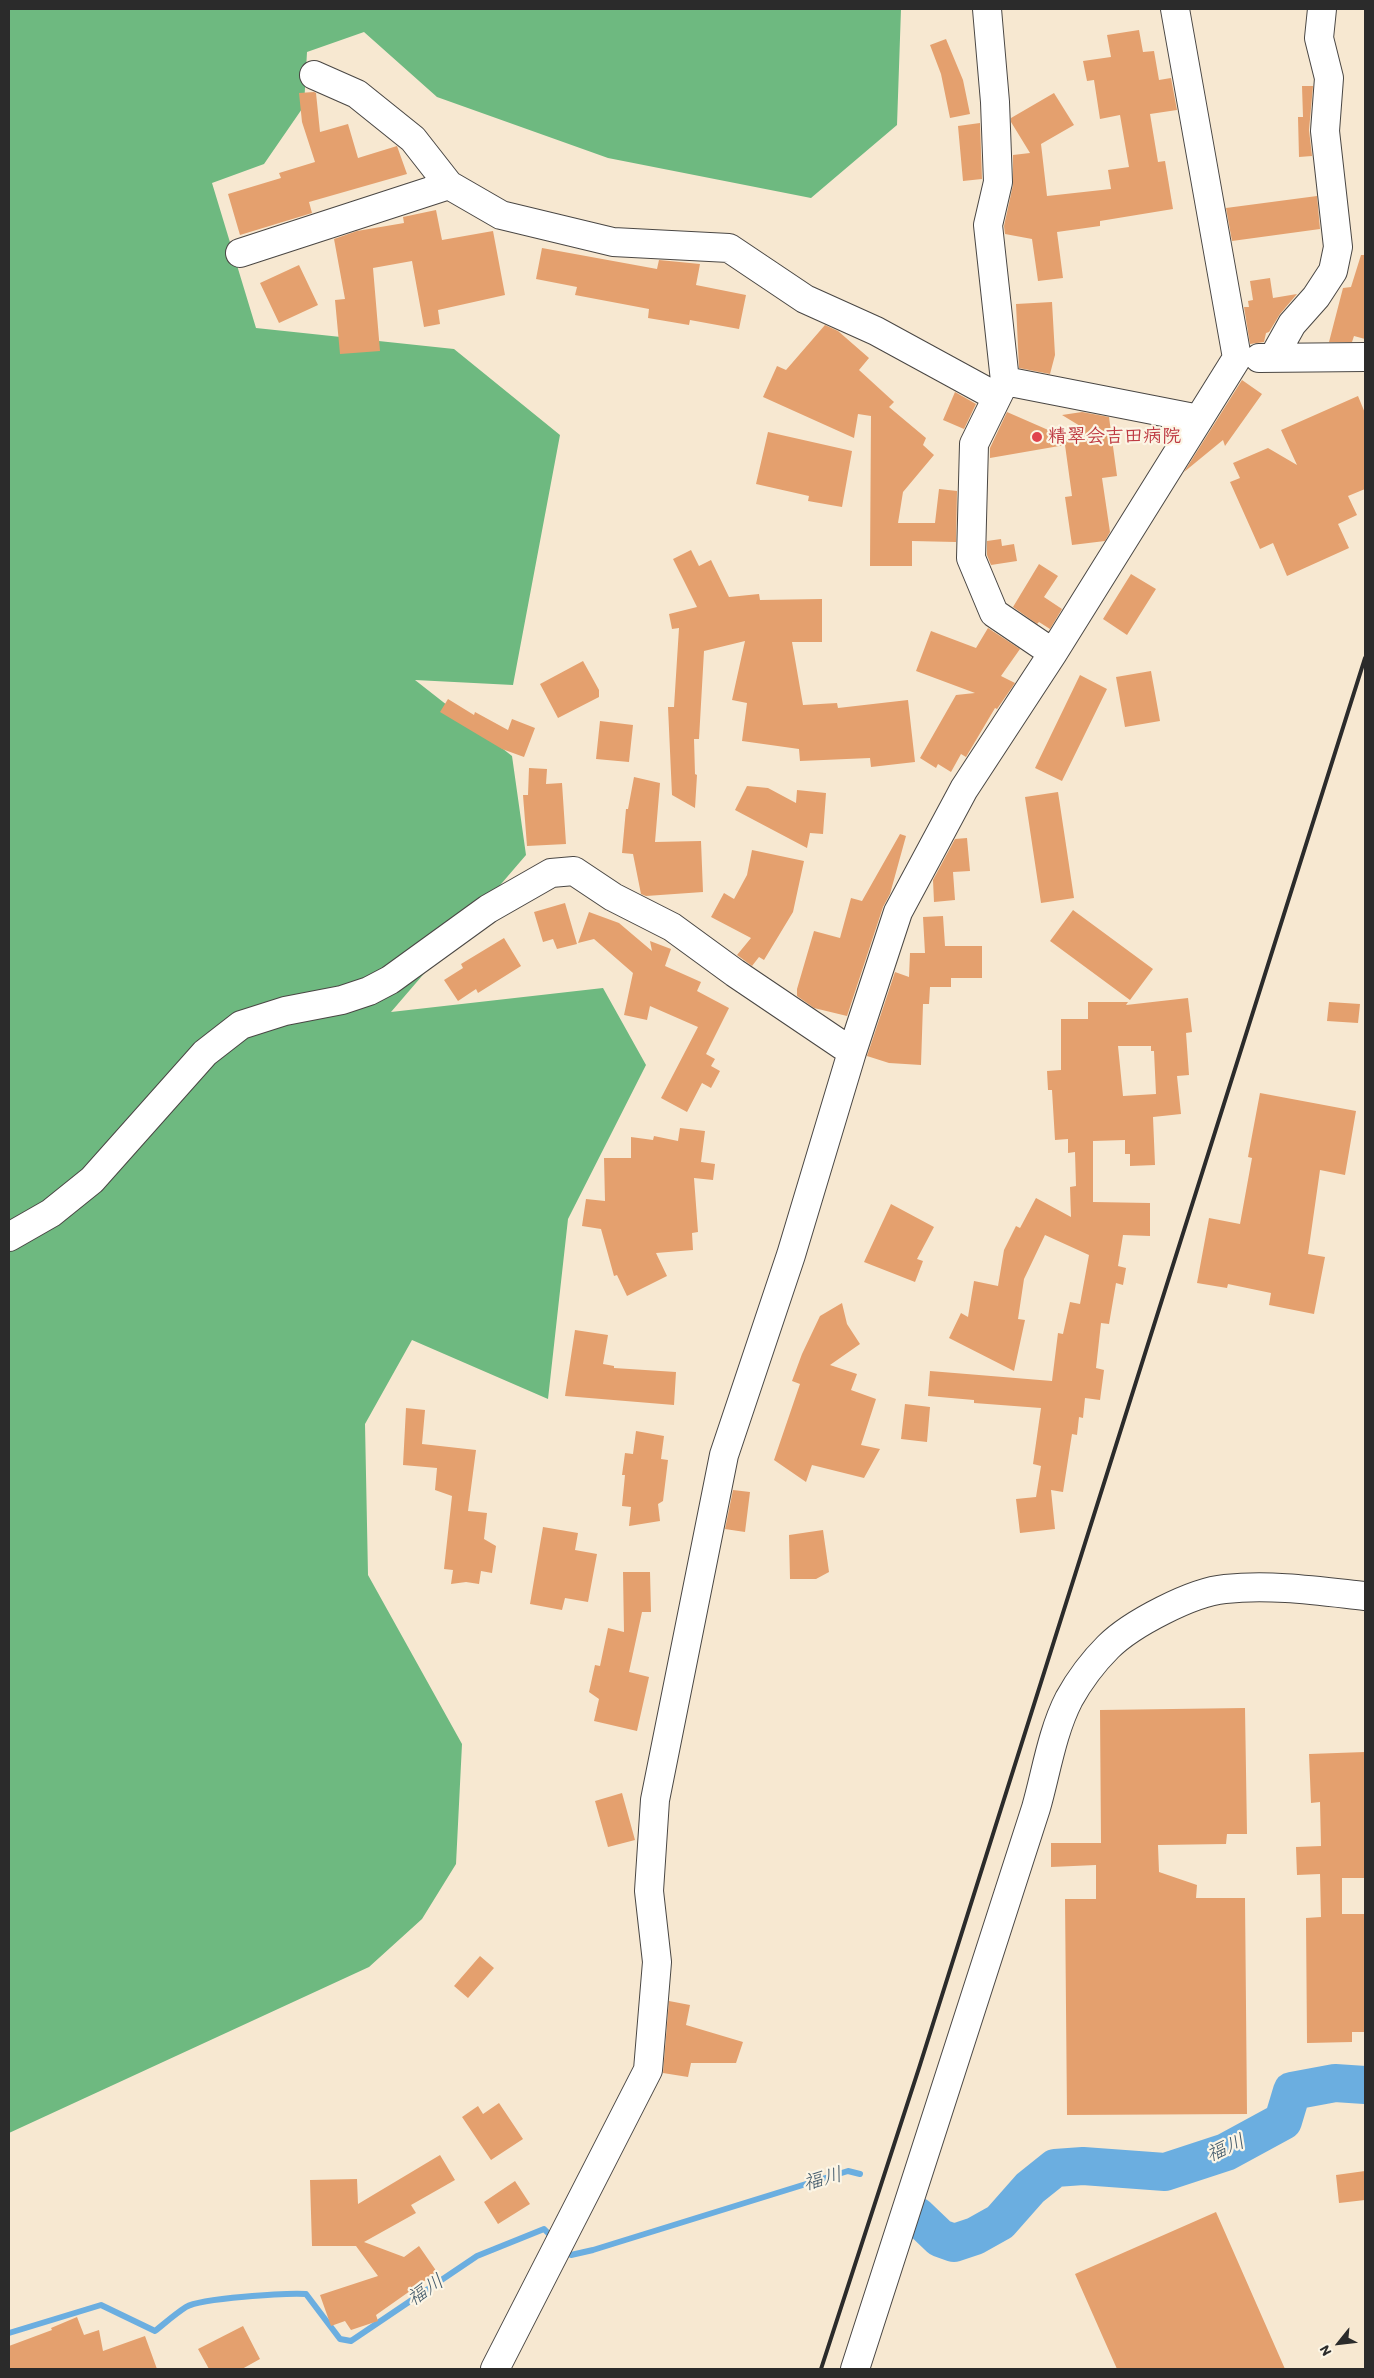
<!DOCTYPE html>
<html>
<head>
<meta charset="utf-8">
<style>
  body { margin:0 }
  #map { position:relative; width:1374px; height:2378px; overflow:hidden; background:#f7e8d1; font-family:Itim,sans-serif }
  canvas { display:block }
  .frame { position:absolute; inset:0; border:10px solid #2b2b2b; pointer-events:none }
  .north { position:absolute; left:1314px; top:2318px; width:50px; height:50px; -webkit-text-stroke:4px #fcf5e5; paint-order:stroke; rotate:241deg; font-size:14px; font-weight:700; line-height:20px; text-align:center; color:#2b2b2b }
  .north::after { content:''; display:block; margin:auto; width:18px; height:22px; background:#2b2b2b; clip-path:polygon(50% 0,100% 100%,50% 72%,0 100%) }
</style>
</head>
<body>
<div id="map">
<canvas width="1374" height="2378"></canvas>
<div class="frame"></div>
<div class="north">N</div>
</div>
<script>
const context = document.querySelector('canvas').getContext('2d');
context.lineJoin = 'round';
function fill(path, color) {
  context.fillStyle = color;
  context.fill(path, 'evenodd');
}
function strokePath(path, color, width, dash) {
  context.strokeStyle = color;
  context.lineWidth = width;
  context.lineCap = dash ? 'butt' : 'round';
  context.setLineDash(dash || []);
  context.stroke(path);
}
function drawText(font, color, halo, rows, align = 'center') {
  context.font = font + ' Itim,"Klee One",sans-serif';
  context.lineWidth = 4.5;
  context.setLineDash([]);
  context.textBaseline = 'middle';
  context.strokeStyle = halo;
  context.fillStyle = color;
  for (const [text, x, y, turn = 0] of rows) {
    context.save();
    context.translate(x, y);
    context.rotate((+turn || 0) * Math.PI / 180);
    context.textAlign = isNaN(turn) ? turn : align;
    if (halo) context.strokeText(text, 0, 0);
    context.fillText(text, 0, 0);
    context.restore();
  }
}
const forest = new Path2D(`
  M9 9H901L897 125 811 198 608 158 437 97 364 32 307 52 304 106 264 164 212 183 256 328 454 349 560 435 513 685 415 680 512 756 526 855 391 1012 603 988 646 1065 568 1219 548 1399 412 1340 365 1424 368 1575 462 1744 456 1864 422 1919 369 1967 9 2133Z`);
const stream = new Path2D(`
  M564 2249 571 2255 593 2250 848 2171 860 2174
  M9 2333 101 2305 155 2331C165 2323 175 2314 186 2307 201 2298 286 2293 306 2294L340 2339 351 2341 477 2256 544 2229 554 2239`);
const river = new Path2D(`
  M917 2216 940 2238 954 2243 975 2236 1000 2222 1030 2188 1055 2168 1083 2166 1165 2172 1226 2152 1283 2121 1292 2091 1335 2083 1365 2085`);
const building = new Path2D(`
  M1139 30 1143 52 1154 51 1159 80 1171 78 1177 110 1150 114 1158 162 1165 161 1173 209 1100 221V226L1057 232 1063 278 1038 281 1032 239 1005 234 1004 226 1013 185V155L1030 153 1011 122V118L1054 93 1074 125 1041 144 1047 196 1111 189 1108 170 1129 167 1120 115 1100 119 1094 80 1087 81 1083 61 1111 57 1107 35Z
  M946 39 963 80 970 114 950 118 941 74 930 45Z
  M1302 86H1313L1309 130 1312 156 1299 157 1298 117H1303Z
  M314 92 316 93 320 132 348 124 358 158 397 146 407 174 309 202 312 213 240 235 228 194 281 178 279 173 315 162 302 122 299 93Z
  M980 123 982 179 963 181 958 126Z
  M1317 196 1320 229 1232 241 1226 208Z
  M436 210 442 240 493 231 505 295 438 310 440 324 424 327 412 261 373 268 380 351 340 354 335 300 345 299 334 239 357 231 404 223 403 217Z
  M542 248 657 269 659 260 700 264 696 285 746 295 739 329 690 320 689 325 648 318 649 309 575 295 577 287 536 279Z
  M1361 255H1365V339L1354 336 1352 342H1329L1343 288 1351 287Z
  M299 265 318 305 279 323 260 283Z
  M1270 278 1273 298 1297 294 1280 314 1269 332 1266 333 1264 342 1250 344 1244 307H1249L1248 301 1253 300 1250 281Z
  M1052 302 1055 355 1050 374 1019 368 1016 304Z
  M825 325 838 331 869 358 859 370 894 402 889 407 926 438 923 445 934 455 903 492 898 523H935L939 489 957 491 956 542 912 541V566H870L871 416 858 414 854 438 763 397 777 366 786 370Z
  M1242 380 1262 394 1225 446 1223 440 1184 472Z
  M955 392 976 404 964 429 943 420Z
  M1358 396 1365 413V489L1348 496 1357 515 1338 524 1349 548 1287 576 1273 543 1260 549 1230 482 1240 478 1233 463 1268 448 1297 465 1281 430Z
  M1007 412 1078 443 1085 429 1062 415 1082 412 1109 417 1117 476 1102 478 1110 532 1105 541 1072 545 1065 497 1072 496 1065 445 990 458V448Z
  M768 432 852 451 842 507 808 501 809 496 756 484Z
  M1001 539 1002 546 1014 544 1017 561 991 565 987 555V541Z
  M691 550 699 566 711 560 729 597 759 594 760 600 822 599V642H792L803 705 837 703 838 708 908 700 915 762 871 767 870 758 800 761 799 749 742 741 747 703 732 700 745 641 704 651 699 739H694L695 774 697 775 695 808 672 795 668 707H674L679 628 672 629 669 614 697 607 673 559Z
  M1039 564 1058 576 1044 597 1062 609 1050 629 1039 622 1037 624 1013 607Z
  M1131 574 1156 589 1127 635 1103 619Z
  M988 628 1020 649 1001 676 1015 683 997 709 995 708 966 757 961 754 951 772 938 764 936 768 920 758 956 695 975 693 916 671 931 631 976 648Z
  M583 661 599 690V697L558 718 540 684Z
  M1151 671 1160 721 1125 727 1116 677Z
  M1080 675 1107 689 1062 781 1035 768Z
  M448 699 474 715 475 712 508 730 512 719 535 728 524 757 502 749 440 712Z
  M600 721 633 725 629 762 596 759Z
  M529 768 547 769 546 784 562 783 566 844 527 846 523 795H528Z
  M634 777 660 783 655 842 701 841 703 892 646 896 641 894 633 854 622 853 626 809H628Z
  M747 786 768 788 796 803 797 790 826 793 823 834 810 833 807 848 735 810Z
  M1058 792 1074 898 1041 903 1025 797Z
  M900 834 906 836 890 894 883 907 847 1016 814 1008 797 996V989L814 931 840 938 851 898 862 901Z
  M967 838 970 871 953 872 955 900 934 902 933 880 955 839Z
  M752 850 804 861 793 912 764 960 759 957 752 966 737 955 751 938 711 917 724 893 734 899 747 875Z
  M565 903 577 944 557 949 553 939 543 942 534 912Z
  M1073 910 1153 969 1130 1000 1050 941Z
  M589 912 619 923 652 951 650 941 671 949 665 966 701 982 697 991 729 1008 706 1054 715 1059 711 1066 720 1071 711 1088 702 1083 687 1112 661 1098 698 1027 650 1006 647 1020 624 1015 633 973 594 939 578 943Z
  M943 916 945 946H982V978H951V987H930L929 1004H923L921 1065 889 1063 867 1056 895 972 909 977 910 953H925L923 917Z
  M504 938 521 966 478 993 476 989 458 1001 444 980 463 968 461 964Z
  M1188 998 1192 1032 1186 1033 1189 1075 1177 1076 1181 1114 1153 1117 1155 1165 1130 1166V1154H1125V1140L1093 1141V1202L1150 1203V1236L1123 1235 1118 1266 1126 1268 1123 1285 1116 1283 1109 1324 1101 1323 1096 1368 1104 1370 1100 1400 1085 1398 1083 1418 1079 1417 1077 1435 1072 1434 1063 1492 1051 1490 1055 1529 1020 1533 1016 1499 1036 1497 1041 1466 1033 1464 1041 1408 974 1403V1400L928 1396 930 1371 1052 1381 1058 1333 1063 1334 1070 1302 1080 1304 1089 1255 1045 1235 1024 1279 1018 1319 1025 1320 1014 1371 949 1338 961 1313 968 1317 974 1281 998 1286 1004 1250 1016 1226 1020 1228 1036 1198 1071 1217 1070 1187 1076 1186 1075 1152 1068 1153V1139L1055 1140 1052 1090H1048L1047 1071 1061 1070V1019H1088V1002H1128L1126 1005ZM1118 1046H1151V1051H1154L1156 1094 1123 1096Z
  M1329 1002 1360 1004 1358 1023 1327 1021Z
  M1260 1093 1356 1111 1345 1175 1320 1170 1308 1254 1325 1257 1314 1314 1269 1305 1271 1293 1228 1284 1227 1288 1197 1283 1209 1218 1240 1224 1252 1158 1248 1157Z
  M680 1128 705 1131 701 1162 715 1164 713 1180 694 1178 698 1232 692 1233 693 1250 656 1253 667 1276 627 1296 617 1275 614 1276 601 1229 582 1226 586 1199 605 1201 604 1158H631V1137L653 1140 654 1136 678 1141Z
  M891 1204 934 1227 917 1259 923 1261 915 1282 864 1262Z
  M842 1303 847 1324 860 1344 830 1365 857 1374 851 1390 876 1399 861 1445 880 1449 864 1478 812 1465 806 1482 774 1460 800 1384 792 1381 802 1354 820 1316Z
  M575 1330 608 1335 603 1364 614 1366V1368L676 1372 674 1405 565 1396Z
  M905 1404 930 1407 927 1442 901 1439Z
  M406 1408 425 1410 422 1444 476 1450 468 1511 487 1513 484 1539 496 1546 492 1573 481 1571 479 1584 466 1582 451 1584 453 1570 444 1569 452 1496 435 1490 437 1468 403 1465Z
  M636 1431 664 1436 661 1459 668 1460 663 1501 658 1504 660 1521 629 1526 631 1507 622 1506 625 1475H622L625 1453 633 1454Z
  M733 1490 750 1492 745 1532 725 1529Z
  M543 1527 578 1533 575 1550 597 1554 588 1602 565 1598 562 1610 530 1604Z
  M823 1530 829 1572 816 1579H790L789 1535Z
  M623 1572H650L651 1612H642L629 1672 649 1677 637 1731 594 1721 599 1699 589 1692 595 1665 600 1666 608 1628 624 1632Z
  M1245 1708 1247 1834H1227L1226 1844 1158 1845 1159 1872 1197 1885 1196 1898H1245L1247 2114 1067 2115 1065 1899H1096V1865L1051 1867V1843H1101L1100 1710Z
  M1365 1752V1878H1342V1914H1365V2032H1352V2042L1307 2043 1306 1918 1321 1917 1320 1874 1297 1875 1296 1847 1321 1846 1320 1802 1311 1803 1309 1754Z
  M622 1793 635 1840 608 1847 595 1801Z
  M480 1956 494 1968 468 1998 454 1986Z
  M669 2001 690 2005 686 2025 743 2042 736 2063H691L688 2077 663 2073Z
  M499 2103 523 2139 491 2160 462 2117 478 2106 483 2114Z
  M440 2155 455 2180 411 2205 416 2213 364 2242 404 2257 419 2246 437 2272 376 2315 378 2321 351 2330 345 2321 331 2326 320 2295 378 2276 356 2246H312L310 2180 357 2179 358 2204Z
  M1365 2171V2200L1339 2203 1336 2175Z
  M515 2181 530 2204 498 2224 484 2202Z
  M1216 2212 1285 2369H1117L1075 2274Z
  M77 2317 84 2335 99 2330 103 2351 145 2336 157 2369H9V2346L52 2330 51 2328Z
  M243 2326 260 2359 242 2369H209L198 2349Z`);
const minor = new Path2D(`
  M987 9 995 102 998 182 988 225 1005 381
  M314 75 357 94 413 139 449 185 501 215 613 242 729 248 805 299 876 331 997 397
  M240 253 449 185
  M1259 358 1365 357
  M1273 358 1292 324 1316 297 1333 271 1338 247 1325 131 1329 78 1319 38 1322 9
  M1053 653 994 613 971 558 974 444 1005 381 1199 419
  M9 1237 51 1213 92 1180 205 1053 241 1025 285 1011 342 1000 369 991 390 980 488 909 551 873 574 871 613 897 672 927 735 973 852 1052
  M495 2369 648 2070 657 1962 649 1891 655 1800 724 1455 791 1255 852 1052 898 912 964 789 1053 653 1237 358 1175 9
  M855 2369 1036 1808C1046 1773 1052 1732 1069 1699 1079 1681 1093 1662 1108 1647 1131 1624 1192 1592 1225 1589 1272 1584 1319 1591 1365 1596`);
const rail = new Path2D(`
  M821 2369 919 2068 1365 658`);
const markers = [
  [1037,437,6,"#e0444e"]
];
const healthNames = [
  ["精翠会吉田病院",1048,437]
];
const waterNames = [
  ["福川",1226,2149,-23],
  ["福川",823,2180,-15],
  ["福川",426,2291,-34]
];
fill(forest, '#6eb980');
strokePath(stream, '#6baee0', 6);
strokePath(river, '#6baee0', 38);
fill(building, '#e4a06e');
strokePath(minor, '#4a4744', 30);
strokePath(minor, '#fff', 28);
strokePath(rail, '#2b2b2b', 4);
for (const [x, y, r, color] of markers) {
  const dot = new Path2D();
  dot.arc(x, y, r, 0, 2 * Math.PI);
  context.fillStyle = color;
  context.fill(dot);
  strokePath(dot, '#fcf5e5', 2);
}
drawText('bold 19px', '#be3a42', '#fcf5e5', healthNames, 'left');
drawText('italic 20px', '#41596a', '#fcf5e5', waterNames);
</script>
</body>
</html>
